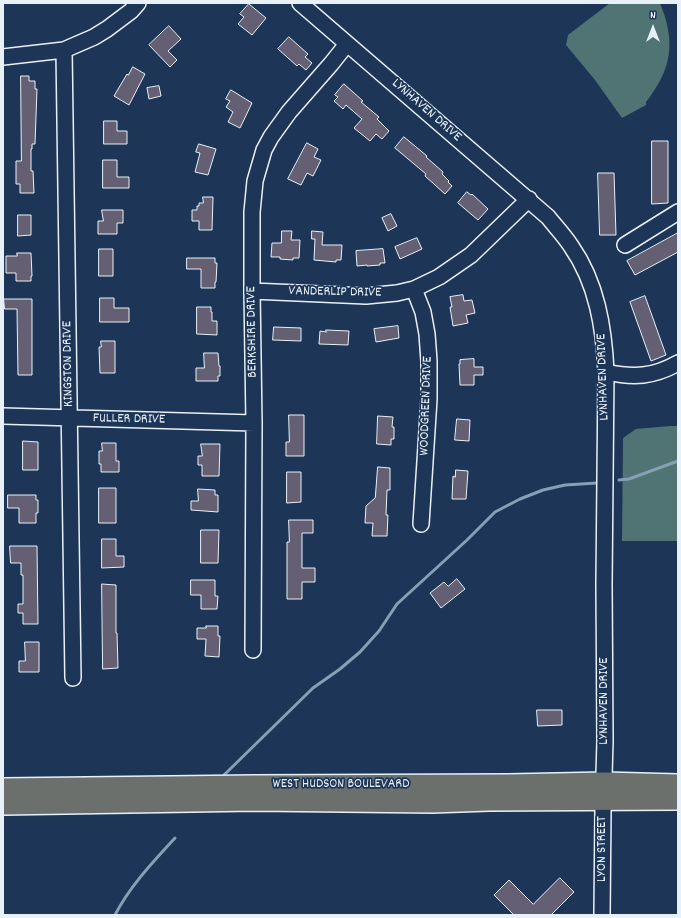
<!DOCTYPE html>
<html>
<head>
<meta charset="utf-8">
<style>
  body { margin:0 }
  #map { position:relative; width:681px; height:918px; overflow:hidden; background:#1d3557; font-family:Dekko,sans-serif }
  canvas { display:block }
  .frame { position:absolute; inset:0; border:4px solid #e8f1f8; pointer-events:none }
  .north { position:absolute; left:633px; top:8px; width:40px; height:40px; -webkit-text-stroke:3px #1d3557; paint-order:stroke; rotate:0deg; font-size:11px; font-weight:700; line-height:16px; text-align:center; color:#e8f1f8 }
  .north::after { content:''; display:block; margin:auto; width:14px; height:18px; background:#e8f1f8; clip-path:polygon(50% 0,100% 100%,50% 72%,0 100%) }
</style>
</head>
<body>
<div id="map">
<canvas width="681" height="918"></canvas>
<div class="frame"></div>
<div class="north">N</div>
</div>
<script>
const context = document.querySelector('canvas').getContext('2d');
context.lineJoin = 'round';
function fill(path, color) {
  context.fillStyle = color;
  context.fill(path, 'evenodd');
}
function strokePath(path, color, width, dash) {
  context.strokeStyle = color;
  context.lineWidth = width;
  context.lineCap = dash ? 'butt' : 'round';
  context.setLineDash(dash || []);
  context.stroke(path);
}
function drawText(font, color, halo, rows, align = 'center') {
  context.font = font + ' Dekko,sans-serif';
  context.lineWidth = 3.5;
  context.setLineDash([]);
  context.textBaseline = 'middle';
  context.strokeStyle = halo;
  context.fillStyle = color;
  for (const [text, x, y, turn = 0] of rows) {
    context.save();
    context.translate(x, y);
    context.rotate((+turn || 0) * Math.PI / 180);
    context.textAlign = isNaN(turn) ? turn : align;
    if (halo) context.strokeText(text, 0, 0);
    context.fillText(text, 0, 0);
    context.restore();
  }
}
const green = new Path2D(`
  M610 3H660C676 42 672 69 646 102V105L622 118 595 80 566 45 568 35Z
  M670 426H678V541H622L623 438 636 429Z`);
const stream = new Path2D(`
  M619 480 629 479 678 461
  M223 776 313 688 340 669 360 652 379 631 397 604 467 540 495 512 520 499 543 490 565 485 597 483
  M115 915C130 886 153 862 175 838`);
const building = new Path2D(`
  M249 4 266 18 252 35 238 24 244 17 240 14Z
  M169 26 181 39 168 51 177 60 170 67 149 45Z
  M289 37 308 54 305 57 312 63 306 70 299 64 297 66 278 49Z
  M133 67 145 74 129 105 114 96 127 74 128 75Z
  M21 76H29V81H35V89H37L35 144H32V149H31V171H33L34 193H20V184H16V161H21Z
  M344 84 363 101 361 102 379 117 377 119 389 131 382 139 376 134 370 141 354 128 362 119 346 105 343 109 334 101 338 97 335 95Z
  M159 86 161 96 149 99 147 88Z
  M231 90 252 103 240 128 228 122 233 112 226 107 230 101 226 99Z
  M104 121H117V131H127V144H104Z
  M404 137 427 156 426 157 443 172 442 174 449 181 448 182 452 186 445 194 425 176 426 174 395 148Z
  M652 141H668V203L652 204Z
  M307 143 318 149 314 157 321 160 313 176 307 173 301 185 288 179Z
  M199 144 216 149 208 175 195 172 200 153 196 152Z
  M103 160H117V177H129V188H103Z
  M598 173H614L616 235H600Z
  M467 192 471 195 472 194 488 209 478 220 458 203Z
  M203 197H213L212 230H199V221H192V210H197V206H199V203H203Z
  M102 210H123V223H117V234H98V221H103Z
  M391 214 397 226 388 231 382 218Z
  M18 215H31V235L18 236Z
  M282 231H292L291 240H300L299 258H293V260L280 259V257H271L272 243H281Z
  M312 231 323 232 322 245H342L341 260H336V262L314 260 315 239H312Z
  M678 233V252L635 275 627 261Z
  M417 238 422 249 400 259 395 247Z
  M99 249H113V276H99Z
  M383 249 385 263H380V265L367 266V265L357 266 356 251Z
  M17 253H31L32 276H31V281H16V273H6V256H17Z
  M187 258H215V263H217L216 282H215V288H201V269H187Z
  M463 295 464 301 472 300 475 313 466 315 468 323 453 326 450 307H452L450 297Z
  M645 296 666 355 651 361 630 302Z
  M100 298H114V308H129V322H100Z
  M4 299H32V375H18L17 309H5Z
  M197 307H211V312H212V321H217V335L197 334Z
  M398 326 399 338 376 342 374 329Z
  M274 327 301 328V341L273 340Z
  M326 330 349 331 348 345 319 344 320 331 326 332Z
  M101 341H115V373H100L99 347H101Z
  M204 353H218L219 366H220V376H218V381H196V368H204Z
  M474 359V367H483V375H474V385H460L459 364H460V360Z
  M289 415H304V456H286V442H289Z
  M378 416 393 417 392 427H394V439H391V445L377 444Z
  M457 419 470 420 469 441 455 440Z
  M23 441 38 442V470H23Z
  M102 443H116V461H119V472H101V464H99V451H102Z
  M201 444H220L219 476H202V465H198V456H202Z
  M378 467 390 468V490H387L386 515H388L387 536H372L373 523H365L366 506 375 498Z
  M456 470 468 471 466 499H452L453 476 455 477Z
  M287 472H301V502L287 503Z
  M99 488H116V523H99Z
  M198 489 215 490V495H218V512L191 510V501H198Z
  M8 495H36V500H38V513H36V523H19V508H8Z
  M289 520H313V533H302V568H315V582H302V599H287V542H289Z
  M201 530H219L218 563H201Z
  M102 539H116V556H124V567L102 568Z
  M10 546H37L38 624H23V613H18V604H23V575H21V563H11Z
  M457 579 465 589 441 608 430 593 444 582 448 586Z
  M191 580H215V596H218L217 609H201V595H191Z
  M102 584 116 585V633H117L118 668 103 669Z
  M206 626H218V636H220L219 657 205 656 206 639H197V628H206Z
  M25 642H39V672H19V661H25Z
  M537 710H562V725L538 726Z
  M560 878 574 892 551 915H514L494 895 509 880 533 904Z`);
const minor = new Path2D(`
  M300 3 548 217C555 226 564 235 571 246 597 283 604 328 606 372L604 584 605 741 603 809 602 915
  M64 50 73 678
  M3 57 64 50 94 37 107 29 131 11 138 3
  M625 245 678 212
  M414 289 423 312 427 334 429 361V399L421 524
  M252 291 366 296 397 293 414 289 439 277 471 255 529 199
  M606 372C634 378 653 377 678 363
  M3 416 254 423
  M253 650 254 423 252 291V212L255 181 264 150 271 137 289 112 331 64 347 44`);
const major = new Path2D(`
  M3 788 253 785 508 784 605 782 678 784
  M3 805 255 801 432 803 489 801 678 800`);
const streetNames = [
  ["LYNHAVEN DRIVE",426,111,41],
  ["VANDERLIP DRIVE",335,293,1],
  ["BERKSHIRE DRIVE",253,332,-91],
  ["KINGSTON DRIVE",69,364,-91],
  ["LYNHAVEN DRIVE",604,377,-92],
  ["WOODGREEN DRIVE",427,406,-88],
  ["FULLER DRIVE",129,420,1],
  ["LYNHAVEN DRIVE",605,701,-90],
  ["WEST HUDSON BOULEVARD",341,785],
  ["LYON STREET",603,849,-90]
];
fill(green, '#507373');
strokePath(stream, '#869eb6', 3);
fill(building, '#645f72');
strokePath(building, '#e8f1f8', 1);
strokePath(minor, '#e8f1f8', 18);
strokePath(major, '#e8f1f8', 22);
strokePath(minor, '#1d3557', 15);
strokePath(major, '#6b706d', 19);
drawText('14px', '#e8f1f8', '#1d3557', streetNames);
</script>
</body>
</html>
